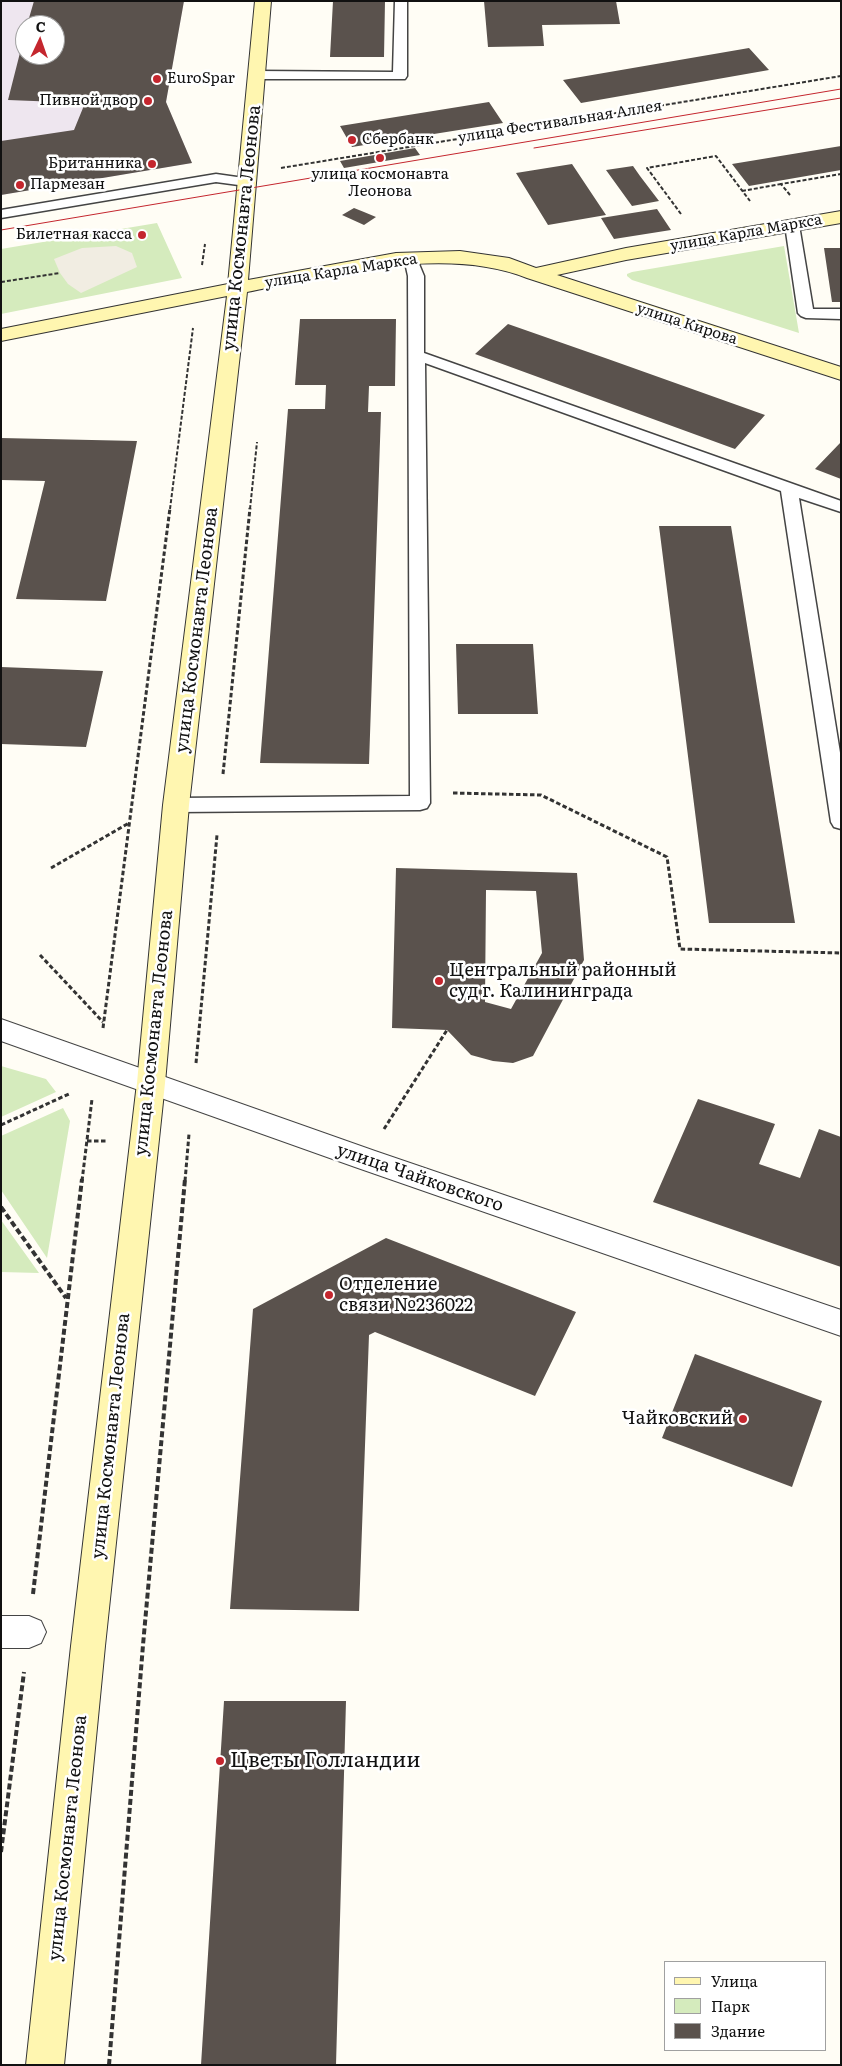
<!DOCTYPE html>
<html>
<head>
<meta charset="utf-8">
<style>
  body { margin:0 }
  #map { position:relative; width:842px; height:2066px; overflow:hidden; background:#fffdf5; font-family:Literata,serif }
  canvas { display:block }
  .frame { position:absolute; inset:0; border:2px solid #111; pointer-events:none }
  .legend { position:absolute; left:664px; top:1961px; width:162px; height:90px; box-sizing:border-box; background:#fff; border:1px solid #a0a0a0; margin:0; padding:6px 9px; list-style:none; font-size:15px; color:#111 }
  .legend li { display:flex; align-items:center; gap:10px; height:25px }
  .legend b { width:25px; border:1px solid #a0a0a0 }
  .north { position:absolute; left:15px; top:15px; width:50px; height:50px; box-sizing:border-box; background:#fff; border:1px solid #a0a0a0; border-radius:50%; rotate:3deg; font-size:14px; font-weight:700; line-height:20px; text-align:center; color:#111 }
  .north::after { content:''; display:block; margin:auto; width:18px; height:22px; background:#c4262e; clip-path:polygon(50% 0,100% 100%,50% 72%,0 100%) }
</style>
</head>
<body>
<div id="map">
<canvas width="842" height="2066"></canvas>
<div class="frame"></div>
<ul class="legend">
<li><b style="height:6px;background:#fff6b0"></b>Улица</li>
<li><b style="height:14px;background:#d5ebbd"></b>Парк</li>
<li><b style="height:14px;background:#5a524d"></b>Здание</li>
</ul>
<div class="north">С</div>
</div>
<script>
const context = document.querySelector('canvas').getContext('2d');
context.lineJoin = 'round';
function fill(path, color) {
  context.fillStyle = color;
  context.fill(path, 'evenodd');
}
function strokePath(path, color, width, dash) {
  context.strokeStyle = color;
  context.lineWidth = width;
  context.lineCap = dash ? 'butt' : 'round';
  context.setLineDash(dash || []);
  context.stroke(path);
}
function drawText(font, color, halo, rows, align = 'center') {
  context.font = font + ' Literata,serif';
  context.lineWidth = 5;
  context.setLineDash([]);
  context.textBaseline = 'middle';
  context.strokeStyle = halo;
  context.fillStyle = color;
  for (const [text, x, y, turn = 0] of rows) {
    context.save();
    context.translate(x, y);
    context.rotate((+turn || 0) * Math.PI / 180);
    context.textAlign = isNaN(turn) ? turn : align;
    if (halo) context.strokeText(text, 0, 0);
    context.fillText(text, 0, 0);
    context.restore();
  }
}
const industrial = new Path2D(`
  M1 1H184L166 102 192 163 1 195ZM25 25H55V55H25Z`);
const green = new Path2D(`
  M157 223 182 278 1 314V249Z
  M784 246 799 333 632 280 627 276V274L632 272Z
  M1 1066 46 1079 56 1092 1 1117Z
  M63 1108 70 1121 47 1258 1 1190V1136Z
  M1 1220 39 1273 1 1272Z`);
const plaza = new Path2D(`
  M116 246 132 253 137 267 81 293 68 284 60 273 54 259 82 248Z`);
const building = new Path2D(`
  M34 1H184L166 102 192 163 1 195V141L74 130 85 103 8 100 24 37 25 55H55V25H27Z
  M333 1H385L384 57H330Z
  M484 1H616L620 24 542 25 544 46 488 47Z
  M749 48 769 70 581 103 563 80Z
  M489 102 503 123 352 147 340 126Z
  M841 146V170L749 186 732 164Z
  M415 148 420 155 344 168 340 161Z
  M572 164 606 215 548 225 516 173Z
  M633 166 640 176 659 201 632 206 606 170Z
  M354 208 364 212 376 217 364 225 342 215Z
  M657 209 671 230 614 239 601 218Z
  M824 248H841V302H832Z
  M300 319H396L395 386H369L368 412H381L369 764 260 763 288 409H325L326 385H295Z
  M508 324 608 359 765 415 735 449 475 354Z
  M1 438 137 441 106 601 16 599 45 481 1 480Z
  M841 442V479L815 469Z
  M659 526H731L795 923H709Z
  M456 644H533L538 714H458Z
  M1 667 103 671 86 747 1 744Z
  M396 868 577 873 584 960 533 1056 513 1063 493 1061 471 1055 447 1030 392 1028ZM486 890 536 891 542 953 511 1009 485 1002Z
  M698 1099 775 1124 759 1164 800 1178 819 1129 841 1137V1267L653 1202Z
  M386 1238 576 1312 535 1396 375 1332 369 1335 359 1611 230 1609 253 1309Z
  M695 1354 822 1401 792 1487 662 1438Z
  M224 1701H346L336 2065H201Z`);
const pathFar2 = new Path2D(`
  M281 168 841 76
  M742 191 781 184
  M790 195 781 184 841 174
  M681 214 647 168 716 156 750 201
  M202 265 205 244
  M1 282 60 273
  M170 509 193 328
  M250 509 257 442`);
const pathFar1 = new Path2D(`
  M223 774 250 508
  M453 793 541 795 667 857 680 949 841 953
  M51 868 129 823
  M40 955 103 1022
  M103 1028 170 508
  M196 1063 217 835
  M1 1125 71 1093
  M384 1129 447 1030
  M87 1141H106
  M82 1181 92 1099
  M185 1181 189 1134`);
const path = new Path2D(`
  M1 1207 66 1298
  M33 1594 82 1179
  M1 1852 24 1672
  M109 2065 143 1645 185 1179`);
const service = new Path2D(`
  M395 1H407V76L405 79H257L250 75 257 71 393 72Z
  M216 174 251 179 253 182 251 185 246 186 216 182 1 218V210Z
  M792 221 797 222 799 225 813 309H841V319L806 318 801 316 798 313 785 225 787 222Z
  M414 262 419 264 424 276V353L841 501V512L799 498 841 759V829L834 827 831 822 781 491 425 363 430 803 427 808 420 810 176 812 169 810 166 805 169 800 176 798 410 796 408 276 406 267 409 264Z`);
const minor = new Path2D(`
  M1 1616H29L41 1621 46 1632 41 1643 29 1648H1Z`);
const tertiary = new Path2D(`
  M1 1019 375 1151 841 1310V1336L355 1167 1 1041Z`);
const secondary = new Path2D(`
  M255 1H271L248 280 396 253 460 251 509 258 536 268 626 248 841 211V223L626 260 557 275 841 367V380L527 278C445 245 332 275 247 292L189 805 165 1083 105 1646 64 2065H26L71 1646 137 1083 163 805 227 296 1 341V329L228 284Z`);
const tram = new Path2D(`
  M534 148 841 98
  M1 230 841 89`);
const markers = [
  [157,79,5,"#c4262e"],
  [148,101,5,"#c4262e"],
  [352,140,5,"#c4262e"],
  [380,158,5,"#c4262e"],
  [152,164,5,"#c4262e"],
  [20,185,5,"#c4262e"],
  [142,235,5,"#c4262e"],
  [439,981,5,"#c4262e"],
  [329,1295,5,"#c4262e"],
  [743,1419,5,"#c4262e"],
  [220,1761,5,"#c4262e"]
];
const farPoinames = [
  ["EuroSpar",167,79],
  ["Пивной двор",138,101,"right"],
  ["Сбербанк",362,140],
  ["Британника",142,164,"right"],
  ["улица космонавта",380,175,"center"],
  ["Леонова",380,192,"center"],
  ["Пармезан",30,185],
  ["Билетная касса",132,235,"right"]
];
const farStreetnames = [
  ["улица Фестивальная Аллея",560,122,-9],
  ["улица Карла Маркса",746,233,-10],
  ["улица Карла Маркса",341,271,-9],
  ["улица Кирова",687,324,18]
];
const streetNames = [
  ["улица Космонавта Леонова",242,228,-84],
  ["улица Космонавта Леонова",197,630,-83],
  ["улица Космонавта Леонова",154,1033,-84],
  ["улица Чайковского",420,1178,19],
  ["улица Космонавта Леонова",111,1436,-84],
  ["улица Космонавта Леонова",68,1838,-84]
];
const poiNames = [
  ["Центральный районный",449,971],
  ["суд г. Калининграда",449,992],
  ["Отделение",339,1285],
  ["связи №236022",339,1306],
  ["Чайковский",733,1419,"right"]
];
const nearPoinames = [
  ["Цветы Голландии",230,1761]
];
fill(industrial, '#eee6ef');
fill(green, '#d5ebbd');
fill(plaza, '#f1ede2');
fill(building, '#5a524d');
strokePath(service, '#444', 3);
strokePath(minor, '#444', 2);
strokePath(tertiary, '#444', 2);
strokePath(secondary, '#333', 2);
strokePath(pathFar2, '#333', 2, [4, 2]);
strokePath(pathFar1, '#333', 3, [4.5, 2.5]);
strokePath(path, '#333', 4, [6, 3]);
fill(service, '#fff');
fill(minor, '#fff');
fill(tertiary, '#fff');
fill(secondary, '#fff6b0');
strokePath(tram, '#c4262e', 1);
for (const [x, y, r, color] of markers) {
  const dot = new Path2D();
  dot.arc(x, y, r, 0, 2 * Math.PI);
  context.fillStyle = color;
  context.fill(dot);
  strokePath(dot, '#fff', 2);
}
drawText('15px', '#111', '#fff', farPoinames, 'left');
drawText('15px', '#111', '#fff', farStreetnames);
drawText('18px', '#111', '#fff', streetNames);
drawText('18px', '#111', '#fff', poiNames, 'left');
drawText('21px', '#111', '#fff', nearPoinames, 'left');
</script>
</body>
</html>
